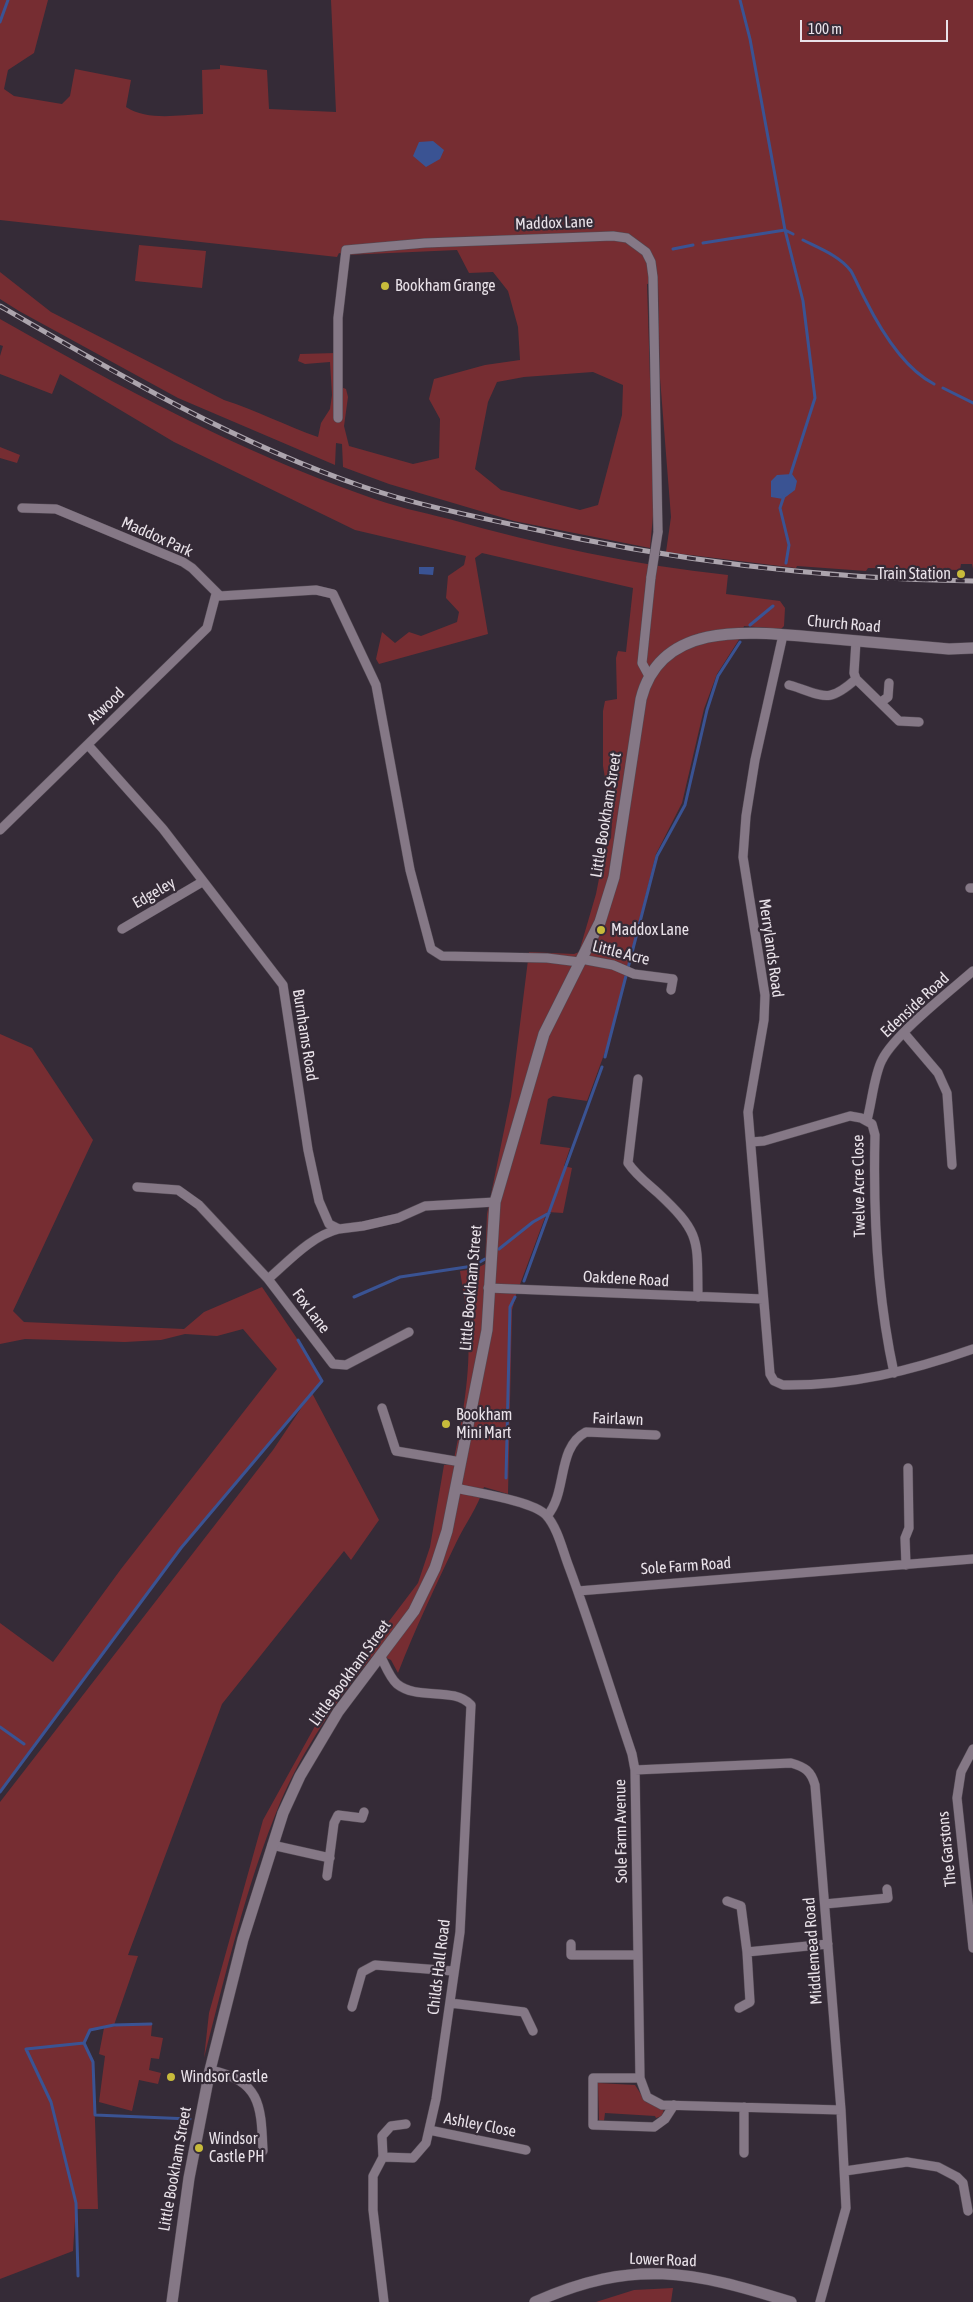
<!DOCTYPE html>
<html>
<head>
<meta charset="utf-8">
<style>
  body { margin:0 }
  #map { position:relative; width:973px; height:2302px; overflow:hidden; background:#352b37; font-family:"Asap Condensed",sans-serif }
  canvas { display:block }
  .scale { position:absolute; left:800px; top:20px; width:148px; height:22px; box-sizing:border-box; border:2px solid #e9e2e9; border-top:0; padding-left:6px; font-size:15px; line-height:18px; white-space:nowrap; color:#e9e2e9; -webkit-text-stroke:4px #352b37; paint-order:stroke }
</style>
</head>
<body>
<div id="map">
<canvas width="973" height="2302"></canvas>
<div class="scale">100 m</div>
</div>
<script>
const context = document.querySelector('canvas').getContext('2d');
context.lineJoin = 'round';
function fill(path, color) {
  context.fillStyle = color;
  context.fill(path, 'evenodd');
}
function strokePath(path, color, width, dash) {
  context.strokeStyle = color;
  context.lineWidth = width;
  context.lineCap = dash ? 'butt' : 'round';
  context.setLineDash(dash || []);
  context.stroke(path);
}
function drawText(font, color, halo, rows, align = 'center') {
  context.font = font + ' "Asap Condensed",sans-serif';
  context.lineWidth = 4.5;
  context.setLineDash([]);
  context.textBaseline = 'middle';
  context.strokeStyle = halo;
  context.fillStyle = color;
  for (const [text, x, y, turn = 0] of rows) {
    context.save();
    context.translate(x, y);
    context.rotate((+turn || 0) * Math.PI / 180);
    context.textAlign = isNaN(turn) ? turn : align;
    if (halo) context.strokeText(text, 0, 0);
    context.fillText(text, 0, 0);
    context.restore();
  }
}
const green = new Path2D(`
  M0 0H48L34 53 8 70 4 89 14 96 62 104 70 96 75 69 131 80 126 107C147 121 179 115 203 114L202 70 220 69V65L267 70 269 109 336 112 331 0H973V569L972 564H961L960 570 868 568 866 571 797 566 796 568 666 552 671 517 660 378 658 283 647 284 654 505 650 548 514 521 389 484 343 467 342 444 336 443 335 465 178 398 19 311 0 299V272L51 312 224 400C256 410 286 426 318 437L321 423 330 409 332 395 330 362 305 364 298 361 300 354 336 353V385L346 389 348 397 344 426 349 446 413 464 439 458 440 419 429 399 434 379 485 365 520 360 518 327 508 291 493 272 469 273 457 250 346 255 339 253 337 257 0 220ZM593 372 623 385 622 415 598 505 580 510 501 490 475 469 488 402 497 382 524 377Z
  M139 245 206 251 202 288 135 281Z
  M0 319C118 386 238 451 366 496 392 506 421 512 449 519 540 545 634 565 728 575L726 594 780 601 785 608 784 626 781 629 744 626 740 638 717 674 704 709 682 803 656 854 609 1041 587 1101 553 1096 548 1099 540 1144 570 1148 564 1166 572 1168 563 1213 547 1212 516 1295 512 1310 508 1494 484 1487C478 1507 465 1524 456 1543 436 1585 415 1629 398 1673L391 1660 375 1653C338 1698 303 1749 280 1803 246 1885 226 1973 204 2058L209 2013 263 1820 330 1699 418 1583 430 1547 444 1465 453 1464C462 1421 471 1373 468 1329 467 1310 463 1290 460 1271L475 1269 485 1264 487 1214 511 1096 529 952 574 954 579 952 596 894 605 848 611 838 612 820 603 766V711L605 701 617 699 616 658 618 651 626 652 633 588 482 553 475 558 488 634 379 664 376 659 382 632 395 643 409 632 421 636 457 622 459 612 446 598 448 576 464 565 466 556 355 530 174 442 60 374 52 394 0 374V356L3 346 0 345Z
  M0 447 20 455 17 463 0 458Z
  M0 1034 32 1048 93 1140 13 1311 24 1322 184 1329 204 1312 262 1287 298 1340 322 1381 312 1393 379 1520 351 1560 344 1551 222 1704 128 1955 138 1956 114 2025 109 2027 138 2023 152 2025 151 2036 163 2038 159 2059 151 2058 149 2070 161 2073 158 2084 139 2080 132 2111 99 2102 105 2056 99 2054 104 2028 90 2030 84 2043 93 2062 98 2209H77L76 2205 73 2251 0 2279V1802L273 1450 308 1398 181 1548 0 1792V1623L53 1662 121 1569 277 1369 243 1329 217 1336 185 1334 161 1340 125 1342 25 1339 0 1344Z
  M598 2083 635 2085 646 2102 664 2109 662 2116 656 2118 655 2116 605 2113 604 2121H599Z
  M673 2288 671 2302H596L634 2290Z`);
const water = new Path2D(`
  M433 141 444 150 440 159 426 167 413 156 419 142Z
  M792 474 797 481 795 490 783 499 771 497V481L777 475Z
  M419 567H434L433 575 419 574Z`);
const stream = new Path2D(`
  M740 0 750 39 785 230 803 301 815 398 790 476
  M0 22 8 0
  M803 240C819 248 840 256 851 271 856 280 860 290 865 299 880 329 903 368 934 384
  M703 243 785 230 793 234
  M673 249 693 245
  M943 388 973 403
  M784 496 780 508 789 545 786 563
  M750 625 773 606
  M605 1057 657 856 685 805 707 710 718 676 740 642
  M499 1249 533 1222 549 1213
  M524 1281 602 1067
  M354 1297 400 1277 473 1266 485 1259
  M506 1478 510 1307 515 1297
  M0 1727 24 1744
  M0 1792 181 1548 322 1381 298 1340
  M84 2043 93 2062 95 2115 190 2119
  M84 2043 90 2030 114 2025 151 2024
  M78 2276 76 2203 51 2102 26 2049 84 2043`);
const minor = new Path2D(`
  M338 418V318L346 250 425 243 613 236 627 238 646 252 651 262 653 277 658 532
  M22 508 56 509 183 562 192 568 220 596 316 590 333 594 376 685 410 870 431 949 442 956 547 958 579 962
  M783 635 755 760 746 816 743 857 765 995 764 1020 748 1112 770 1374 774 1381 783 1385C849 1386 911 1371 973 1349
  M856 641 854 673 856 679 899 721 919 722
  M649 676 642 663 651 577
  M789 685C824 695 827 705 856 679
  M881 702 888 697 889 683
  M88 745 163 829 283 985 308 1150 319 1201 329 1224 339 1229 363 1226 398 1218 425 1206 495 1202
  M0 830 207 628 216 594
  M970 888H973
  M122 929 202 882
  M581 959 613 965 634 974 673 979 671 990
  M904 1033 938 1073 947 1093 952 1165
  M638 1079 628 1163C636 1175 648 1184 658 1193 702 1234 697 1240 698 1297
  M867 1120C872 1102 874 1075 882 1060 895 1034 949 992 973 971
  M751 1142 764 1141 850 1116 861 1118 872 1124 875 1135C873 1215 877 1295 894 1373
  M137 1187 178 1190 199 1205 268 1279
  M339 1229C311 1236 289 1261 268 1279L333 1364 346 1365 409 1332
  M488 1288 763 1299
  M382 1408 396 1451 461 1462
  M456 1488C477 1493 533 1501 546 1515 558 1528 563 1552 569 1567 592 1629 611 1692 632 1754L635 1770 640 2078 647 2097 662 2105 841 2110
  M547 1516C568 1492 556 1448 586 1432L656 1435
  M906 1565 905 1538 909 1528 908 1468
  M578 1591 973 1559
  M381 1657C385 1665 390 1678 397 1684 418 1701 453 1686 471 1705L460 1932 436 2099 426 2143 413 2158 383 2157 373 2176V2210L384 2302
  M973 1749 961 1772 957 1798 973 1948
  M635 1770 791 1763C805 1767 811 1771 815 1785L841 2110 846 2208 820 2302
  M272 1845 330 1858
  M327 1876 334 1823 338 1815 362 1818 364 1812
  M727 1901 741 1906 747 1952 828 1944
  M825 1904 888 1898 887 1889
  M571 1944V1955H638
  M450 2003 524 2012 533 2031
  M352 2007 362 1972 375 1965 453 1971
  M739 2008 750 2002 747 1952
  M210 2070C261 2081 261 2105 263 2151
  M640 2078H593V2125L654 2127 665 2119 674 2105
  M744 2107V2153
  M429 2130 526 2150
  M383 2157 382 2136 391 2126 406 2124
  M845 2171 907 2162 938 2167 957 2177 963 2183 968 2211`);
const tertiary = new Path2D(`
  M172 2302 189 2178 210 2070 243 1939 283 1813 300 1776 338 1712 414 1611 435 1568 447 1531 487 1330 495 1202 544 1034 600 922 614 877 641 699C662 616 760 633 824 638 865 642 907 645 949 649L973 648
  M535 2302C634 2258 692 2271 791 2302`);
const rail = new Path2D(`
  M0 306C117 374 235 443 364 487 414 504 467 515 519 526 669 560 819 579 973 581`);
const minorBridge = new Path2D(`
  M651 577 658 532`);
const markers = [
  [385,286,5,"#c8bb3b"],
  [961,574,5,"#c8bb3b"],
  [601,930,5,"#c8bb3b"],
  [446,1424,5,"#c8bb3b"],
  [171,2077,5,"#c8bb3b"],
  [199,2148,5,"#c8bb3b"]
];
const streetNames = [
  ["Maddox Lane",554,223,-2],
  ["Maddox Park",157,537,24],
  ["Church Road",844,624,5],
  ["Atwood",106,706,-44],
  ["Little Bookham Street",606,815,-81],
  ["Edgeley",154,893,-30],
  ["Merrylands Road",771,948,82],
  ["Little Acre",621,953,14],
  ["Edenside Road",915,1005,-43],
  ["Burnhams Road",305,1035,81],
  ["Twelve Acre Close",859,1186,-91],
  ["Oakdene Road",626,1279,3],
  ["Little Bookham Street",471,1288,-85],
  ["Fox Lane",311,1311,53],
  ["Fairlawn",618,1419,2],
  ["Sole Farm Road",686,1566,-4],
  ["Little Bookham Street",350,1673,-54],
  ["Sole Farm Avenue",621,1831,-91],
  ["The Garstons",947,1849,-96],
  ["Middlemead Road",813,1951,-94],
  ["Childs Hall Road",439,1967,-83],
  ["Ashley Close",480,2125,11],
  ["Little Bookham Street",175,2169,-80],
  ["Lower Road",663,2260,2]
];
const poiNames = [
  ["Bookham Grange",395,286],
  ["Train Station",951,574,"right"],
  ["Maddox Lane",611,930],
  ["Bookham",456,1415],
  ["Mini Mart",456,1433],
  ["Windsor Castle",181,2077],
  ["Windsor",209,2139],
  ["Castle PH",209,2157]
];
fill(green, '#762d32');
fill(water, '#3a5393');
strokePath(stream, '#3a5393', 3);
strokePath(minor, '#524953', 10);
strokePath(tertiary, '#524953', 12);
strokePath(minor, '#857886', 9);
strokePath(tertiary, '#857886', 11);
strokePath(rail, '#aca4ad', 5);
strokePath(rail, '#352b37', 3, [9]);
strokePath(minorBridge, '#524953', 10, []);
strokePath(minorBridge, '#857886', 9);
for (const [x, y, r, color] of markers) {
  const dot = new Path2D();
  dot.arc(x, y, r, 0, 2 * Math.PI);
  context.fillStyle = color;
  context.fill(dot);
  strokePath(dot, '#352b37', 2);
}
drawText('16px', '#e9e2e9', '#352b37', streetNames);
drawText('16px', '#e9e2e9', '#352b37', poiNames, 'left');
</script>
</body>
</html>
